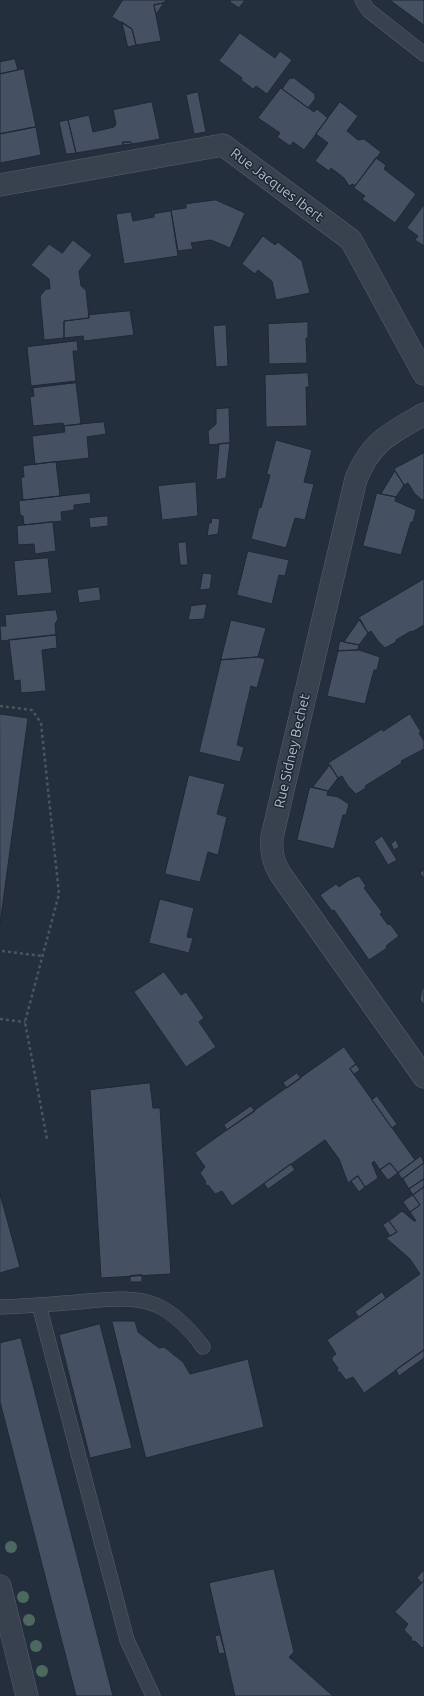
<!DOCTYPE html>
<html>
<head>
<meta charset="utf-8">
<style>
  body { margin:0 }
  canvas { display:block; background:#242f3e }
</style>
</head>
<body>
<canvas width="424" height="1696"></canvas>
<script>
const context = document.querySelector('canvas').getContext('2d');
context.lineJoin = 'round';
function fill(path, color) {
  context.fillStyle = color;
  context.fill(path, 'evenodd');
}
function strokePath(path, color, width, dash) {
  context.strokeStyle = color;
  context.lineWidth = width;
  context.lineCap = dash ? 'butt' : 'round';
  context.setLineDash(dash || []);
  context.stroke(path);
}
function drawText(font, color, halo, rows, align = 'center') {
  context.font = font + ' Ubuntu,sans-serif';
  context.lineWidth = 3;
  context.setLineDash([]);
  context.textBaseline = 'middle';
  context.strokeStyle = halo;
  context.fillStyle = color;
  for (const [text, x, y, turn = 0] of rows) {
    context.save();
    context.translate(x, y);
    context.rotate((+turn || 0) * Math.PI / 180);
    context.textAlign = isNaN(turn) ? turn : align;
    if (halo) context.strokeText(text, 0, 0);
    context.fillText(text, 0, 0);
    context.restore();
  }
}
const building = new Path2D(`
  M123 0H166L164 3 154 5 161 41 136 45 132 29 112 17Z
  M231 0H245L239 8 230 2Z
  M390 0H424V25Z
  M164 3 156 14 154 5Z
  M122 22 132 29 136 45 128 47Z
  M240 33 275 58 280 51 292 60 267 94 256 86 253 89 241 80 242 78 219 61Z
  M15 59 18 70 0 74V62Z
  M24 69 36 127 0 134V74Z
  M294 78 315 94V99L308 108 282 89 289 79Z
  M281 88 314 112 317 109 328 118 304 150 293 142 290 146 277 137 280 133 258 118Z
  M198 92 206 132 194 134 186 95Z
  M152 102 160 139 133 144 130 142H123V145L76 153 68 120 89 115 93 132 114 127 116 124 113 110Z
  M340 102 358 116 347 131 358 140 364 139 381 152 355 186 353 184 349 186 344 178 331 168 329 171 315 161 328 143 316 134Z
  M68 120 76 153 66 154 59 122Z
  M36 127 41 155 0 163V134Z
  M123 142H130L133 144 123 145Z
  M376 158 386 165 384 169 416 194 395 223 362 199 365 196 354 188Z
  M216 200 245 213 230 248 211 240 191 243 193 249 178 251 171 210 186 208V204Z
  M424 205V246L415 240 418 236 407 228Z
  M171 211 178 256 124 264 116 214 131 212 133 221 154 217V214Z
  M263 236 275 245 278 242 302 261 310 293 276 300 272 281 258 270 255 274 242 264Z
  M73 240 92 255 79 271 81 286 86 290 89 318 64 321V338L44 340 40 296 46 289H50L49 279 31 265 49 244 62 253Z
  M130 311 134 335 84 341 83 336 64 338V321L89 318V315Z
  M308 322V338H306L307 363 269 364 268 324Z
  M226 325 228 366 216 367 213 326Z
  M77 341 78 351H73L76 381 31 386 27 347Z
  M308 373 309 387H306L307 426 266 427 265 375Z
  M76 383 81 424 64 426 63 423 33 426 30 397 34 396 33 388Z
  M229 408 230 443 209 445 208 431 216 424V409Z
  M104 422 106 434 87 437 89 458 35 464 32 436 65 432 64 426Z
  M276 440 312 450 304 482 314 484 305 520 295 518 286 548 251 539 259 507 261 508 270 475 267 474Z
  M230 443 226 478 216 480 219 444Z
  M424 453V499L422 500 415 494 408 483 404 485 394 469Z
  M56 462 60 496 23 500 21 477H24L23 466Z
  M395 471 404 485 396 497 381 494Z
  M196 482 198 516 162 520 158 486Z
  M90 493 91 503 74 505V510L61 512 62 521 24 525 23 516 20 515 19 501Z
  M377 493 396 497 395 501 416 510 413 522H411L401 555 363 546Z
  M108 516V526L90 528 89 518Z
  M212 518 220 519 218 534 207 536 209 523H211Z
  M53 522 56 551 35 554 34 544 18 545 17 526Z
  M186 542 188 565H180L178 543Z
  M248 551 289 560 285 576 279 575 272 604 237 595Z
  M48 558 52 593 17 596 14 561Z
  M203 573 212 574 210 589 200 590Z
  M424 579V625L412 632 411 631 396 640V642L385 648 378 641 371 631 368 633 358 618Z
  M99 587 101 600 79 603 77 590Z
  M207 604 204 619 188 620 191 606Z
  M56 610 58 619 55 624 56 635 1 641 0 626H6L5 615Z
  M360 619 368 633 359 645 344 642Z
  M231 620 266 628 258 657 221 660Z
  M56 635 57 648 42 650 46 691 21 693 20 680 14 681 9 640Z
  M340 641 359 645 358 649 359 650 338 651Z
  M359 650 380 657 377 670H374L365 704 327 696 338 651Z
  M258 657 265 659 257 688 251 686 237 745 244 747 240 762 199 752 221 660Z
  M0 714 28 718 0 924Z
  M410 714 421 732 419 733 424 741V749L401 761 402 763 365 786 366 788 356 794 348 786 342 776 338 778 328 763 382 729 383 731Z
  M330 765 338 778 328 791 313 787Z
  M189 775 225 784 217 814 227 817 218 855 208 852 200 882 165 874Z
  M310 787 328 791 327 795 338 797 349 804 346 815H343L334 849 297 840Z
  M382 836 397 860 388 865 374 842Z
  M396 840 399 847 394 850 391 844Z
  M424 870V879L420 873Z
  M359 876 366 886 364 888 382 912 380 914 388 925 390 924 399 936 386 946 387 948 369 960 334 910 332 911 320 895 336 884 339 887 349 880Z
  M160 899 194 908 187 937 193 938 189 953 149 943Z
  M164 972 181 995 186 992 204 1018 199 1022 216 1047 186 1067 134 992Z
  M424 988V1005L420 1000 422 989Z
  M344 1047 356 1064 350 1069 415 1160 398 1173 390 1163 380 1170 374 1161 372 1163 378 1178 365 1187 358 1176 348 1183 339 1159 325 1140 232 1206 222 1191 215 1194 208 1185 207 1186 205 1183 206 1182 200 1173 205 1167 195 1153Z
  M356 1064 360 1070 354 1074 350 1069Z
  M297 1073 301 1078 287 1088 283 1083Z
  M150 1083 153 1108H160L171 1274 101 1278 90 1090Z
  M377 1096 397 1124 392 1128 372 1100Z
  M251 1106 255 1111 227 1130 224 1125Z
  M421 1156 424 1163 402 1179 398 1173Z
  M390 1163 398 1173 388 1180 380 1170Z
  M424 1163V1179L409 1189 403 1179Z
  M291 1164 295 1170 268 1189 264 1184Z
  M358 1176 365 1187 359 1192 351 1181Z
  M424 1179V1187L413 1195 409 1189Z
  M424 1187V1350L364 1393 353 1377 346 1380 340 1372H338L337 1370 338 1368 332 1360V1357L336 1354 327 1340 420 1274 410 1259 386 1238 397 1232 389 1221 402 1211 414 1221H416L410 1212 420 1205 413 1195Z
  M0 1194 20 1267 0 1273Z
  M413 1195 420 1205 410 1212 403 1202Z
  M389 1221 397 1232 390 1236 383 1225Z
  M142 1275V1282H130V1276Z
  M382 1292 386 1298 359 1317 355 1312Z
  M112 1321H135L138 1332 159 1348 164 1347 183 1362 190 1374 248 1359 264 1427 146 1458Z
  M100 1324 132 1448 90 1458 59 1335Z
  M21 1338 113 1696H76L0 1402V1343Z
  M424 1350V1358L399 1376 396 1370Z
  M274 1569 294 1652 289 1657 333 1696H235L209 1583Z
  M424 1570V1581L422 1583 417 1578Z
  M424 1581V1647L422 1648 415 1641 413 1642 411 1639 412 1638 404 1630 408 1624 395 1612Z
  M220 1635 225 1653 219 1654 215 1636Z`);
const path = new Path2D(`
  M0 706 32 710 41 723 59 894 25 1022 47 1139
  M2 951 42 956
  M0 1019 25 1022`);
const service = new Path2D(`
  M362 0 368 10 424 54
  M39 1305 127 1640 153 1696
  M0 1307C26 1306 51 1304 77 1302 102 1300 132 1295 156 1305 176 1314 190 1329 203 1347`);
const minor = new Path2D(`
  M0 185 223 145 351 240 424 374
  M424 414C391 433 371 441 356 479L272 837C271 852 273 862 281 875L424 1077
  M0 1586 27 1696`);
const trees = [
  [11,1547],
  [23,1597],
  [29,1620],
  [36,1646],
  [42,1671]
];
const streetNames = [
  ["Rue Jacques Ibert",277,185,37],
  ["Rue Sidney Bechet",292,751,-77]
];
fill(building, '#455162');
strokePath(building, '#1f2835', 1);
strokePath(service, '#565f6c', 15);
strokePath(minor, '#565f6c', 23);
strokePath(path, '#44595c', 2.5, [3, 3]);
strokePath(service, '#38414e', 14);
strokePath(minor, '#38414e', 22);
context.fillStyle = '#4b6a5d';
for (const [x, y] of trees) {
  context.beginPath();
  context.arc(x, y, 6, 0, 2 * Math.PI);
  context.fill();
}
drawText('14px', '#b4bcc9', '#1d2633', streetNames);
</script>
</body>
</html>
